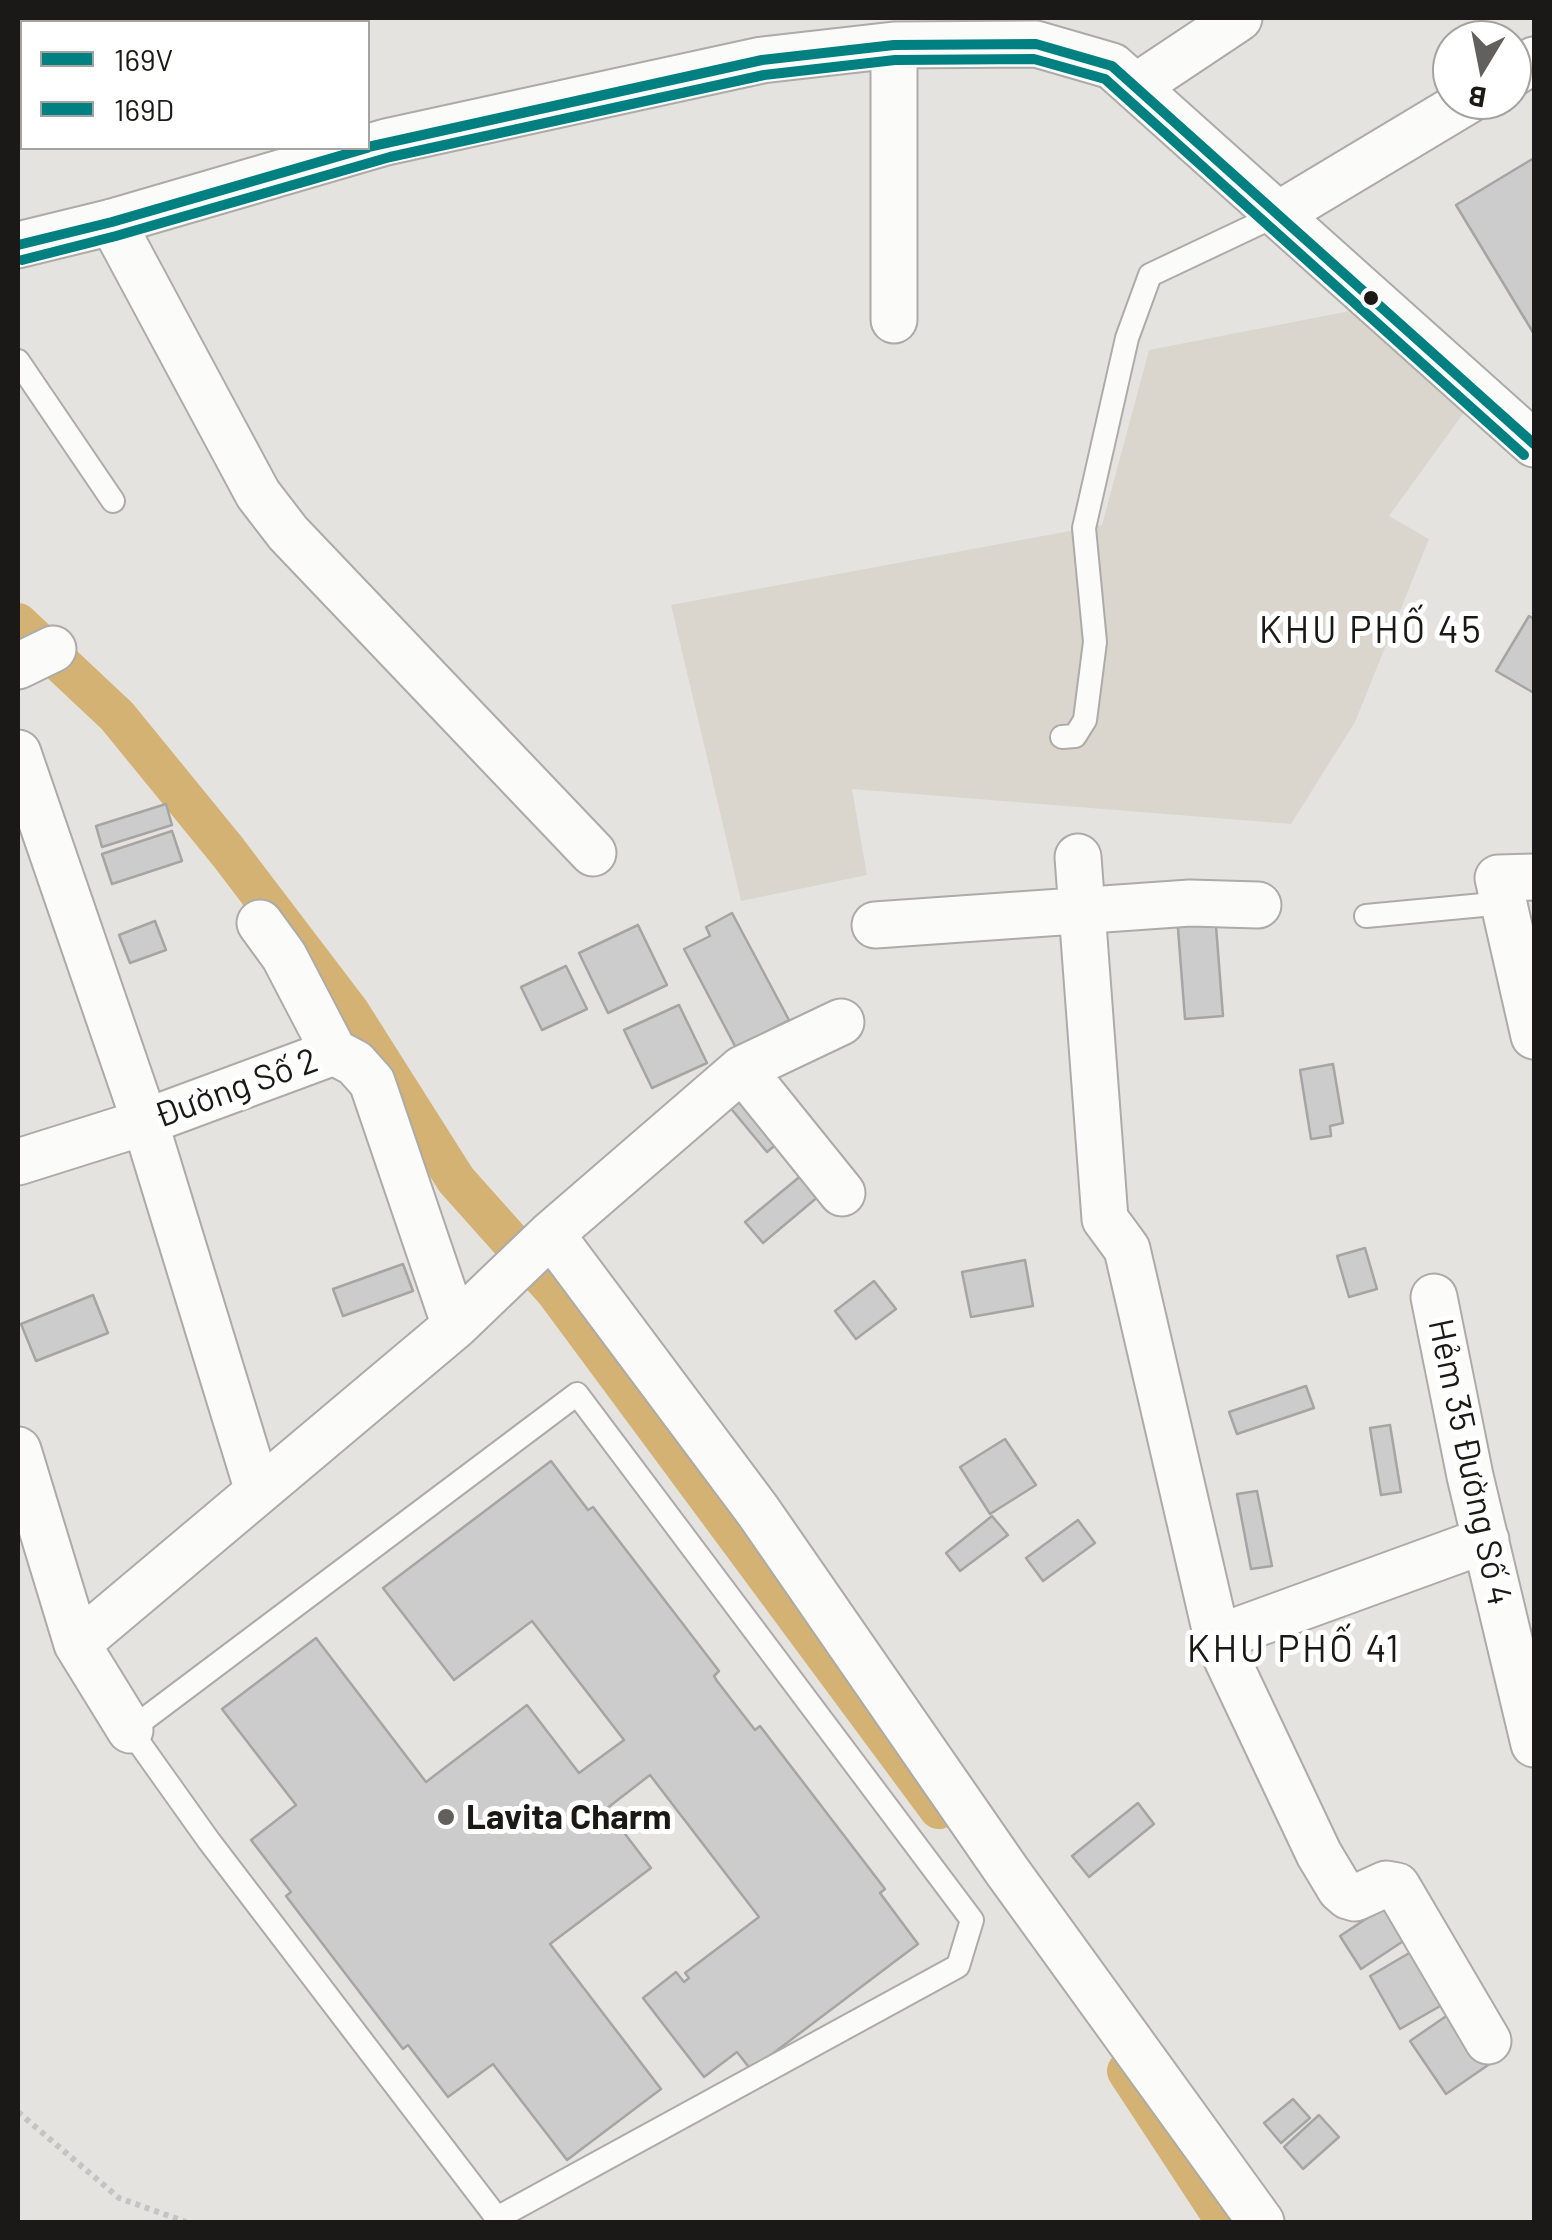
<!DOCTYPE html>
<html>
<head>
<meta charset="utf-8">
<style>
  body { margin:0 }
  #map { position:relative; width:1552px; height:2240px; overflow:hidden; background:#e5e3e0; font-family:Barlow,sans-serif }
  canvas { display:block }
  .frame { position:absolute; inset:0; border:20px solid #1a1917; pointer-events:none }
  .legend { position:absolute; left:20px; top:20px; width:350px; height:130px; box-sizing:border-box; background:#fff; border:2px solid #a3a3a2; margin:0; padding:12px 18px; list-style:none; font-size:30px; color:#1a1917 }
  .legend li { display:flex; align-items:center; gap:20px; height:50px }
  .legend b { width:50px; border:2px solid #a3a3a2 }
  .north { position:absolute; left:1432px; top:20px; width:100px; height:100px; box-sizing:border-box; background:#fff; border:2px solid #a3a3a2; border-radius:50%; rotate:190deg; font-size:28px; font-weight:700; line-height:40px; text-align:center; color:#1a1917 }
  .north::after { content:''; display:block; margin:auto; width:35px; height:45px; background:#61605d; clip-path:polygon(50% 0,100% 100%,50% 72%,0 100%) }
</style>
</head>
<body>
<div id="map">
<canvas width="1552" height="2240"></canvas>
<div class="frame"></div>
<ul class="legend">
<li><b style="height:12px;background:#008080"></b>169V</li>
<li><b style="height:12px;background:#008080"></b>169D</li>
</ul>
<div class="north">B</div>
</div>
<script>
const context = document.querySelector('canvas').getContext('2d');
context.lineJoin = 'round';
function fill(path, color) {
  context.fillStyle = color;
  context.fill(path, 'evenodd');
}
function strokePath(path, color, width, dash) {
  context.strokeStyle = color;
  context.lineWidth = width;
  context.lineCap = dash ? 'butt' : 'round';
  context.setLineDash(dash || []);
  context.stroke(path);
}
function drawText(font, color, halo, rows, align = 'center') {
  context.font = font + ' Barlow,sans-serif';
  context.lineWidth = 10;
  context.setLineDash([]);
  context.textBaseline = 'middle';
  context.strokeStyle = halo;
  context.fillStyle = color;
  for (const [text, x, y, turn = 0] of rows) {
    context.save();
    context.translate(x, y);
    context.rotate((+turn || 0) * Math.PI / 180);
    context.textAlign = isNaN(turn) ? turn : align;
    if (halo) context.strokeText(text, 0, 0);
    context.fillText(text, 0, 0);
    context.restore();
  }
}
const built = new Path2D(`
  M1350 311 1468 407 1389 516 1429 539 1355 722 1291 824 852 789 867 875 741 901 671 605 1102 525 1149 350Z`);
const canal = new Path2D(`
  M18 623 117 716 228 852 349 1011 456 1180 556 1292 939 1809
  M1127 2071 1226 2222`);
const building = new Path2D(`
  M1534 158V334L1456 205Z
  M1529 616 1534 619V693L1496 671Z
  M166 804 172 825 102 847 96 826Z
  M172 831 182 861 112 884 102 854Z
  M732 913 789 1020 736 1048 684 949 710 936 706 927Z
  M1215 913 1223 1016 1185 1019 1177 916Z
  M155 921 166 950 130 963 119 935Z
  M638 925 667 985 608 1013 579 953Z
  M566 966 587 1009 542 1030 521 987Z
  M679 1005 707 1063 652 1088 624 1030Z
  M1333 1064 1343 1123 1330 1126 1331 1136 1311 1139 1300 1070Z
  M748 1089 786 1136 767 1152 728 1105Z
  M809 1169 826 1190 763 1243 745 1222Z
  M1365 1248 1377 1289 1349 1297 1337 1256Z
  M1025 1260 1033 1306 971 1317 962 1272Z
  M403 1264 413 1291 343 1316 333 1289Z
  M874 1281 896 1309 856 1339 835 1311Z
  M93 1295 108 1333 36 1361 21 1324Z
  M1306 1386 1314 1408 1237 1434 1229 1412Z
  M1390 1425 1401 1492 1381 1495 1370 1428Z
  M1005 1439 1036 1485 990 1514 960 1467Z
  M551 1461 588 1510 593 1507 719 1671 714 1676 717 1681 755 1730 760 1726 885 1889 880 1893 918 1944 751 2070 737 2052 704 2077 643 1998 676 1972 684 1982 689 1978 685 1973 759 1917 650 1775 606 1809 651 1868 550 1944 661 2089 567 2160 493 2064 448 2097 408 2045 403 2049 286 1896 291 1892 251 1840 296 1805 222 1709 316 1638 426 1782 527 1705 579 1773 624 1740 532 1621 454 1680 383 1588Z
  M1257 1491 1272 1566 1251 1569 1237 1494Z
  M992 1516 1008 1535 960 1571 946 1553Z
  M1078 1520 1095 1543 1043 1581 1026 1558Z
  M1138 1803 1154 1824 1089 1877 1072 1856Z
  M1390 1903 1411 1936 1361 1969 1340 1936Z
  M1411 1952 1442 2005 1400 2029 1370 1976Z
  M1455 2010 1491 2063 1446 2094 1410 2041Z
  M1293 2099 1310 2118 1281 2143 1264 2123Z
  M1319 2115 1339 2137 1303 2169 1284 2147Z`);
const path = new Path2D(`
  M18 2112 119 2198 186 2222`);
const lane = new Path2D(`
  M18 361 113 501
  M1062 737 1075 736 1085 720 1095 642 1084 528 1127 338 1150 275 1279 214
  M1366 916 1504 903
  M577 1394 972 1920 958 1966 497 2218 209 1841 130 1730Z`);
const street = new Path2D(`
  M894 45V320
  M1512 74 1534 60
  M1137 86 1239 18
  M1279 214 1469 100
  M112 222 258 494 288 533 593 853
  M18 245 112 222 386 142 762 60 894 45 1036 44 1112 66 1534 444
  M18 666 53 649
  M18 753 145 1122 258 1491
  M1078 857 1105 1219 1127 1249 1217 1638 1319 1854 1340 1889 1348 1896 1355 1898 1386 1884 1397 1886 1488 2041
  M1534 877 1498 878 1534 1036
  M260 923 284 956 334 1052
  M875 925 1190 903 1258 905
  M742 1069 841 1022
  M18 1162 145 1122 334 1052 355 1063 372 1082 455 1326
  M551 1234 758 1511 1007 1871 1261 2222
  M1434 1297 1470 1476 1534 1744
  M18 1450 77 1644 130 1730
  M1217 1638 1486 1540
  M77 1644 455 1326 551 1234 742 1069 842 1193`);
const secondary = new Path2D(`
  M18 27 25 18`);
const bus1 = new Path2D(`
  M368 147 762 60 894 45 1036 44 1112 66 1534 444
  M18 245 112 222 367 148`);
const bus2 = new Path2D(`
  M22 260 116 236 390 157 764 75 895 60 1034 59 1105 79 1524 455`);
const markers = [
  [1371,298,9,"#1a1917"],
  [446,1817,10,"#61605d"]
];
const streetNames = [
  ["Đường Số 2",236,1088,-20],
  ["Hẻm 35 Đường Số 4",1470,1462,78]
];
const poiNames = [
  ["Lavita Charm",466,1817]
];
const neighbourhoodNames = [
  ["KHU PHỐ 45",1371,630],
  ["KHU PHỐ 41",1294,1649]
];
fill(built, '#dad6ce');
strokePath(canal, '#d4b273', 40);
fill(building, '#cdcccc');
strokePath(building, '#a5a5a4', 2.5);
strokePath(lane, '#acaba8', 26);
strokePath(street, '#acaba8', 49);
strokePath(secondary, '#acaba8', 59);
strokePath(path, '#c4c4c3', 6, [5, 5]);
strokePath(lane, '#fbfbfa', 22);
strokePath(street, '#fbfbfa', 45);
strokePath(secondary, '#fbfbfa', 55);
strokePath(bus1, '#008080', 10);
strokePath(bus2, '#008080', 10);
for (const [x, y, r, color] of markers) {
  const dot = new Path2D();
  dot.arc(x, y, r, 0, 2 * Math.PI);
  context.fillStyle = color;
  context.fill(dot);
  strokePath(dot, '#fff', 4);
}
drawText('35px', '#1a1917', '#fff', streetNames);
drawText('bold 35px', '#1a1917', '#fff', poiNames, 'left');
context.letterSpacing = '2.5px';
drawText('38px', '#1a1917', '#fff', neighbourhoodNames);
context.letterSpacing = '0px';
</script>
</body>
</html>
